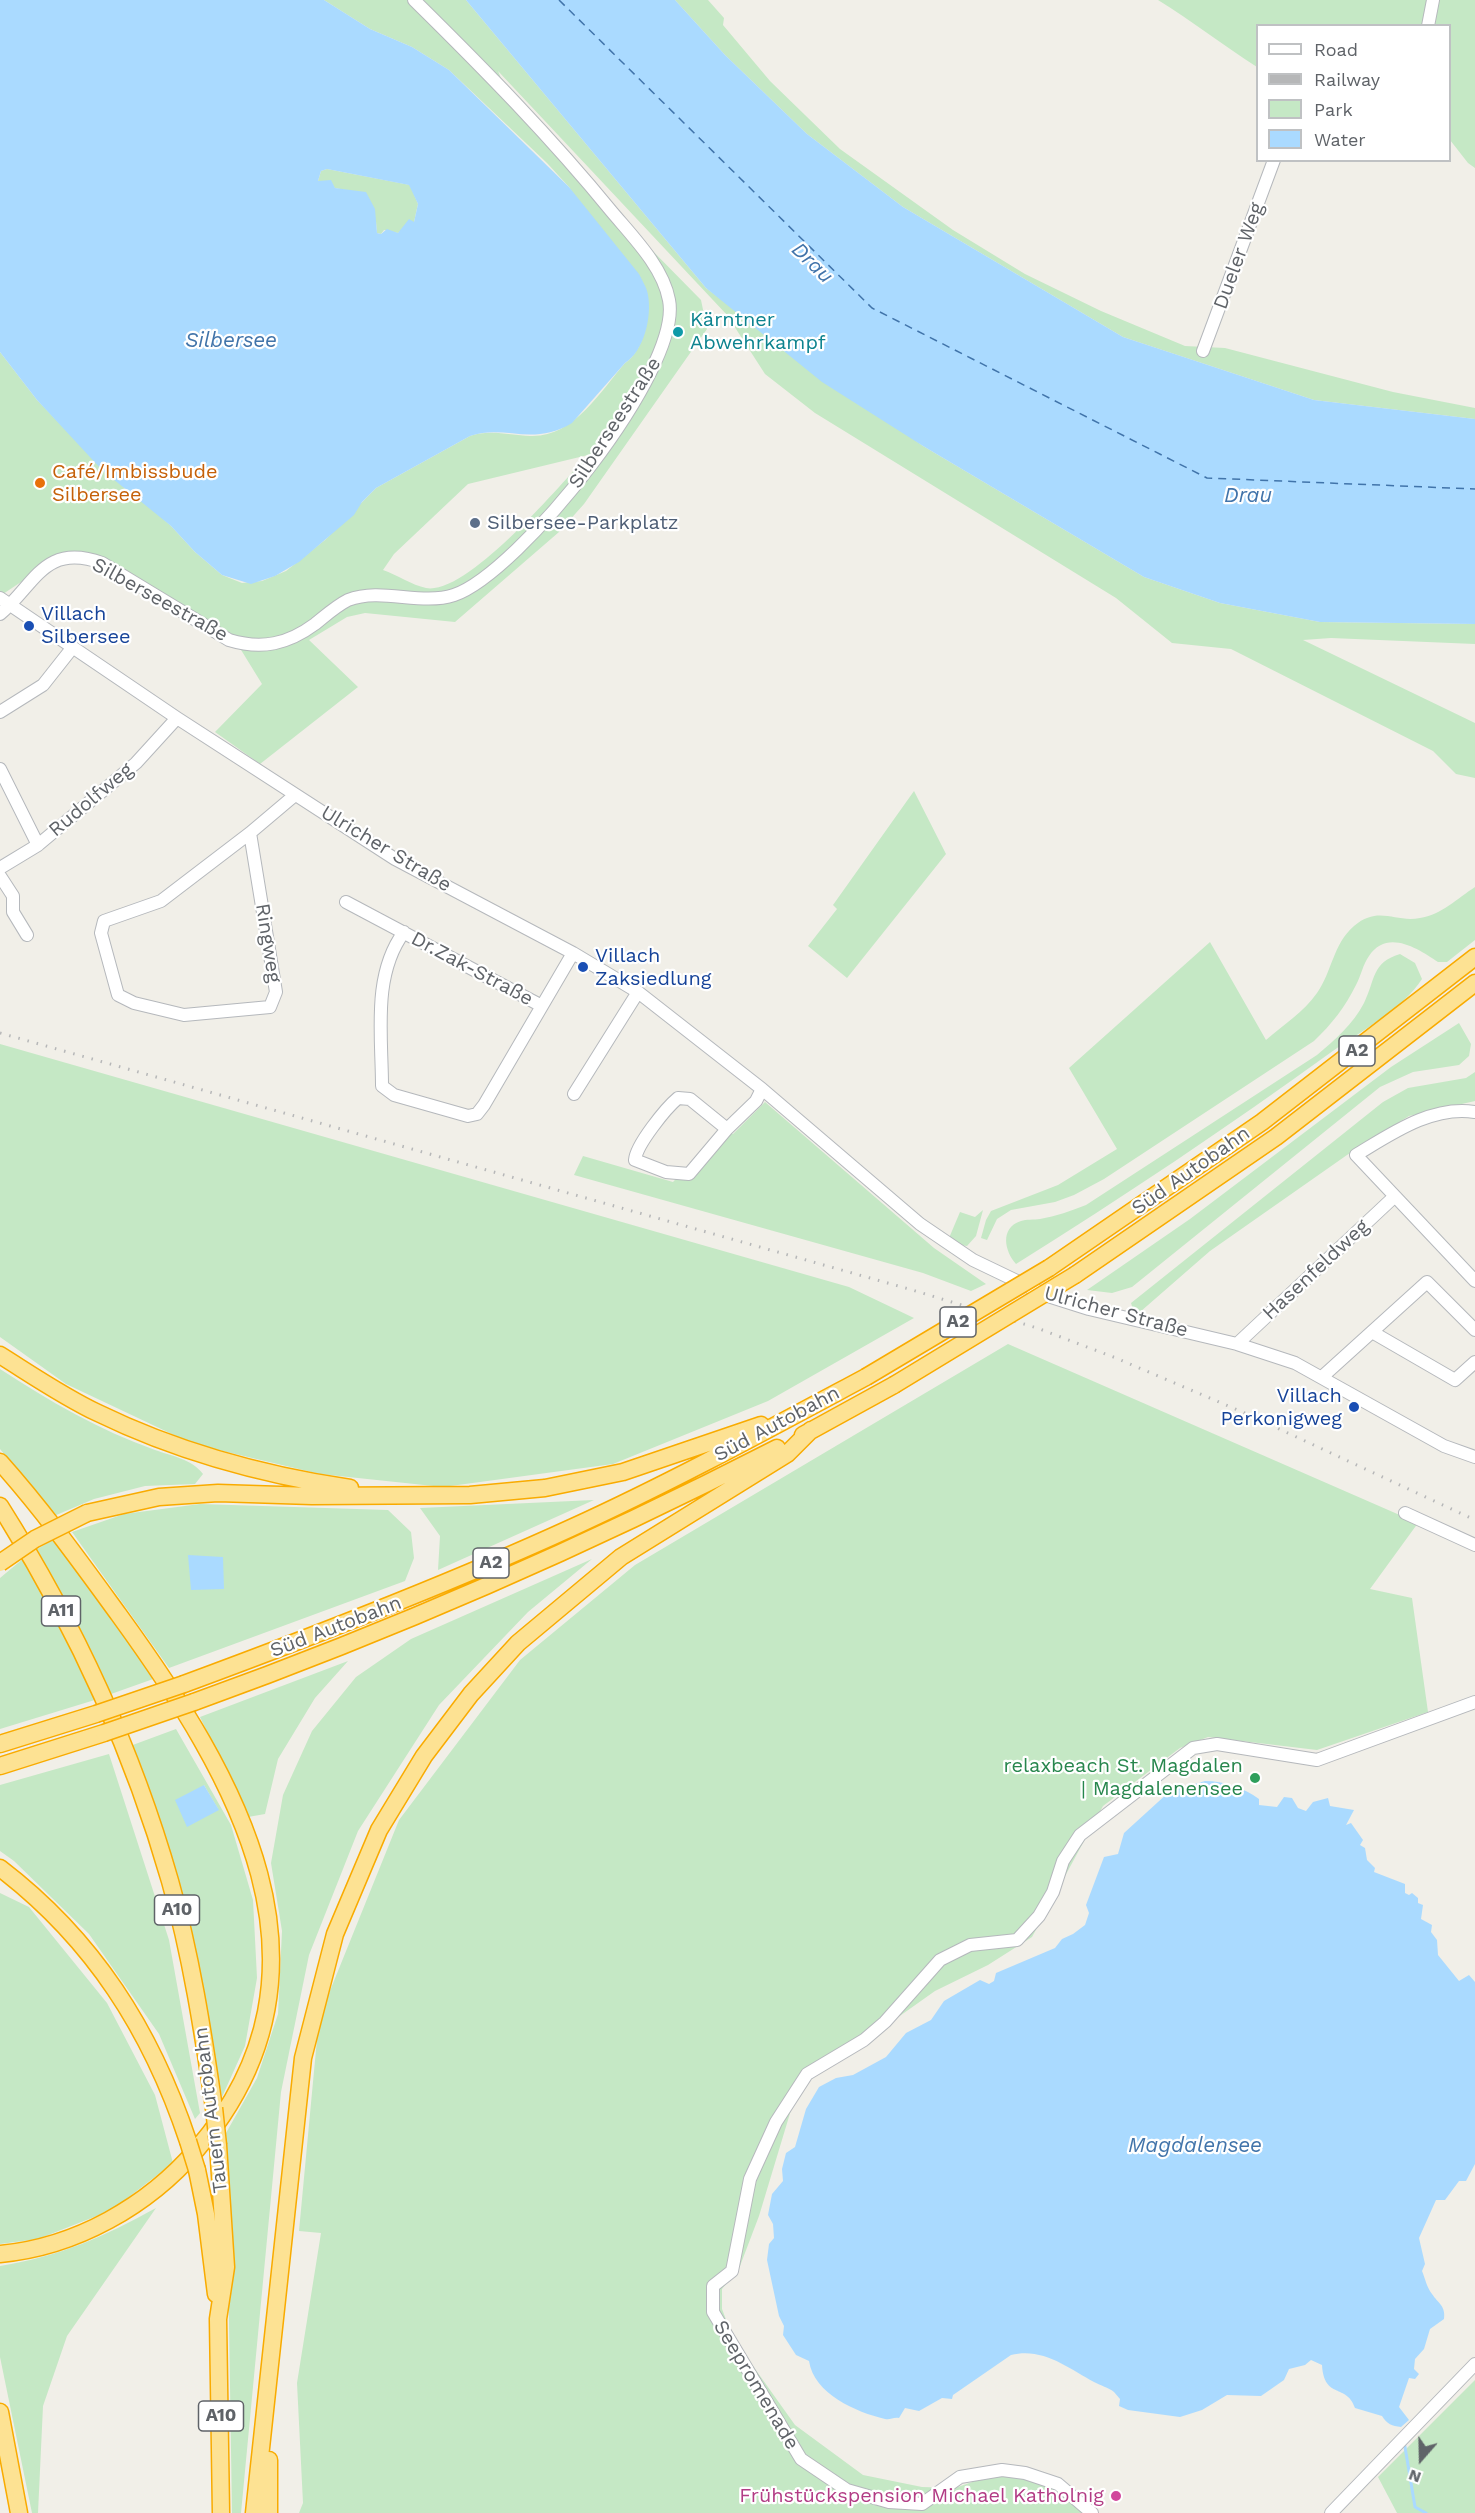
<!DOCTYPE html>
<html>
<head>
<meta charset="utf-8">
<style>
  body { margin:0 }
  #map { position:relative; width:1475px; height:2513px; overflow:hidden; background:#f1efe8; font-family:"Work Sans",sans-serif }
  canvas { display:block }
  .legend { position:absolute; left:1256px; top:24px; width:195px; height:138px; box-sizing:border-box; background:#fff; border:2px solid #bfc1c3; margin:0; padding:8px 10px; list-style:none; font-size:18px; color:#5f6368 }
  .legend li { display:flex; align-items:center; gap:12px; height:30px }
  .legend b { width:30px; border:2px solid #bfc1c3 }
  .north { position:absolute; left:1391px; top:2429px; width:60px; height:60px; -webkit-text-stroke:4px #fff; paint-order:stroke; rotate:200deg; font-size:16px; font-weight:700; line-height:24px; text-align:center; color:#5f6368 }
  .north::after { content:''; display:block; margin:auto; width:21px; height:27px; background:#5f6368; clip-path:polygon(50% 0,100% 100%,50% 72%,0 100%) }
</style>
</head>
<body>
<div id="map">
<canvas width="1475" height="2513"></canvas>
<ul class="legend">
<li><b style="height:8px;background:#fff"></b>Road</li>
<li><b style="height:8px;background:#b6b7b8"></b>Railway</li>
<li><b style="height:16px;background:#c5e8c5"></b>Park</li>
<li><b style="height:16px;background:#aadaff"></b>Water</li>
</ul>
<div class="north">N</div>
</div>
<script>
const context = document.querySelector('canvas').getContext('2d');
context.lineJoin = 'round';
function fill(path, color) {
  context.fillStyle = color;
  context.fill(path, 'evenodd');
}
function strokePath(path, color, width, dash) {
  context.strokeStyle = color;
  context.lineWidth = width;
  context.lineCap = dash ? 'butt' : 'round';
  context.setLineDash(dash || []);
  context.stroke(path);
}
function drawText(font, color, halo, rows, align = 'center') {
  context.font = font + ' "Work Sans",sans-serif';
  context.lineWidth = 4.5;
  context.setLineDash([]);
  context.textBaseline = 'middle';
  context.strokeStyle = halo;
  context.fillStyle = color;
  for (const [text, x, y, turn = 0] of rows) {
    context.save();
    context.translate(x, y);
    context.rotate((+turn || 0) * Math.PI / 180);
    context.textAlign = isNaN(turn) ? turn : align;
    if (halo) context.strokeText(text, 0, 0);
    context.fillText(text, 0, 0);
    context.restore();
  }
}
const green = new Path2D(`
  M324 0H466L706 288 923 446 1144 577 1220 603 1320 622 1475 624V644L1331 638 1303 640 1475 723V778L1456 774 1433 751 1231 649 1172 643 1116 598 815 413 765 374 727 315 498 71 515 111 701 300 707 329 584 504 559 532 455 622 365 613 347 617 309 640 358 687 260 764 215 732 262 684 238 645 86 555 27 578 3 594 0 593V352L37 400 69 433 171 526 195 552 222 575 242 583 262 581 286 571 325 540 376 488 470 436C488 429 511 435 530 436 573 438 600 392 625 363 639 354 648 329 647 312L569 187 547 163 449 70 412 47 370 29ZM588 455C561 484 467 596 426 588 412 585 397 575 383 570L394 554 468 484Z
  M675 0H708L724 18 723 25 770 81 840 149 953 230 1025 274 1101 311 1185 346 1225 348 1393 392 1475 408V419L1314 400 1123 337 903 207 807 134 725 55Z
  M1158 0H1475V168L1468 163 1450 140V26H1258L1257 67C1223 45 1192 21 1158 0Z
  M327 169 410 185 418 204 414 222 398 233 384 230 381 234 377 233 376 222 355 192 335 188 326 181H318L321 171Z
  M914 791 946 854 847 978 808 946 837 909 833 905Z
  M1475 887V940L1447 962H1438C1419 949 1387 928 1369 956 1363 964 1361 976 1356 985 1345 1007 1332 1024 1314 1041L1104 1179 1074 1195 1055 1202 1011 1210 997 1219 987 1240 981 1238 986 1220 991 1211 1058 1185 1117 1149 1069 1068 1210 942 1266 1040C1283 1025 1304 1012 1317 993 1332 972 1333 944 1354 926 1379 905 1395 923 1420 918 1441 915 1458 898 1475 887Z
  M1400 954 1415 963 1422 979C1403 1009 1358 1033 1330 1053 1228 1127 1123 1197 1016 1264 1005 1252 999 1228 1021 1221 1026 1219 1034 1220 1040 1219 1056 1216 1071 1211 1086 1205L1317 1055C1335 1040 1353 1024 1364 1003 1376 979 1371 963 1400 954Z
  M1459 1023 1471 1044 1469 1056 1459 1065 1413 1072 1380 1087 1132 1287 1112 1293 1087 1290 1190 1219 1391 1067Z
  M0 1044 849 1287 914 1318 768 1401 613 1464 443 1487 320 1474 193 1444 66 1384 0 1337Z
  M1475 1072V1101L1409 1116 1347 1155 1210 1251 1140 1312 1134 1313 1131 1303 1383 1102 1408 1088 1466 1078Z
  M765 1102 934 1248 986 1284 971 1291 923 1273 574 1175 583 1156 673 1182 721 1130 733 1134Z
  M983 1210 976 1236 967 1246 959 1245 949 1238 960 1212 975 1217Z
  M1008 1344 1418 1523 1370 1589 1412 1598 1428 1712 1317 1750 1208 1737 1180 1748 1103 1806 1032 1937 988 1965 935 1991 808 2081 791 2110 759 2216 740 2266 722 2289V2309L733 2338 795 2425 863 2475 922 2487 955 2488 995 2474 1039 2479 1082 2505 1089 2513H299L303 2503 297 2383 321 2233 299 2231 319 2018 399 1820 520 1660 635 1565Z
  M0 1369C49 1401 99 1430 155 1450 172 1456 192 1459 203 1474L195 1484 145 1486 94 1499 54 1516 0 1449Z
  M594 1500 438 1570 440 1536 420 1508Z
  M200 1504 388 1510 411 1532 414 1558 405 1581 169 1668 72 1532 124 1514Z
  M53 1540 156 1678 111 1694 37 1549Z
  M24 1558 98 1699 0 1729V1578Z
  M592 1559 528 1612 439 1705 358 1831 309 1955 281 2092 241 2513H232L226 2133 257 2078 278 2014 282 1931 271 1863 283 1795 312 1731 356 1677 411 1639Z
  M348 1661 315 1698 278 1759 265 1814 248 1817 200 1717Z
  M176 1729 231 1825 253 1900 257 1978 245 2046 222 2097 187 1918 130 1746ZM204 1785 218 1809 195 1821Z
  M109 1754 169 1940 200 2113 195 2119 159 2034 89 1934 14 1861 0 1851V1785Z
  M0 1893 29 1907 107 2003 155 2095 173 2163 112 2210 38 2239 0 2244Z
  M156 2208 67 2336 43 2406 38 2513H32L0 2357V2266C61 2256 103 2237 156 2208Z
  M1475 2380V2513H1397L1378 2477Z`);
const water = new Path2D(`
  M0 0H324L370 29 412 47 449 70 569 187 639 274C642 280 647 288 648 295 652 317 644 351 625 363L572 423C532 447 505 424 470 436L376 488 362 502 354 515 299 562 275 576 251 584 222 575 195 552 171 526 102 470 37 400 0 352ZM327 169 409 185 418 204 414 222 409 219 398 233 387 229 381 234 377 233 375 209 366 192 335 188 331 180 318 181 321 171Z
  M466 0H675L725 55 807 134 903 207 1123 337 1314 400 1475 419V624L1320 622 1220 603 1144 577 923 446 822 382 706 288Z
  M188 1555 223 1557 224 1589 191 1590Z
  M1205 1781C1224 1781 1244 1788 1259 1799V1805L1277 1807 1284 1797 1292 1798 1298 1808 1306 1811 1313 1802 1328 1798 1330 1806 1354 1810 1346 1825 1351 1823 1363 1840 1360 1845 1365 1848 1367 1860 1375 1868 1374 1872 1405 1884V1893L1409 1895 1412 1893 1418 1898V1903L1423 1905 1421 1919 1432 1925 1431 1932 1437 1940 1438 1955 1459 1981 1469 1975 1475 1982V2164L1466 2181H1459L1445 2200H1436L1419 2238 1425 2264 1422 2271C1425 2278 1427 2288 1432 2294 1438 2303 1446 2306 1444 2319L1430 2329 1424 2349 1415 2359 1414 2369 1419 2374 1415 2379 1409 2378 1399 2407 1409 2420 1401 2427C1392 2426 1387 2424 1382 2416L1355 2408C1347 2383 1324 2400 1322 2365L1311 2360 1305 2365 1289 2369 1284 2380 1261 2396 1227 2395 1202 2410 1180 2417 1128 2410 1119 2406 1120 2399 1114 2392C1108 2387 1101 2386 1094 2382 1068 2368 1043 2347 1011 2355L953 2395 952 2399 942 2398 919 2411 905 2408 899 2418C893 2417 891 2420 885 2419 856 2412 814 2394 809 2361L796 2355 783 2335 784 2326 779 2316 767 2260 769 2244 774 2238 773 2224 768 2215 772 2194 783 2181 782 2169 786 2153 795 2147 806 2109 819 2087 836 2078 853 2075 886 2057 906 2033 931 2020 944 2001 980 1980 989 1984 994 1981 996 1973 1055 1948 1062 1939 1073 1934 1085 1925 1089 1913 1086 1905 1104 1857 1118 1854 1124 1833 1169 1792 1181 1785 1185 1787Z
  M204 1785 219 1810 187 1827 175 1800Z`);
const stream = new Path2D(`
  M1404 2441 1415 2507 1426 2513`);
const ferry = new Path2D(`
  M559 0 872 308 1207 478 1475 489`);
const minor = new Path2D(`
  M1428 26 1433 0
  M1203 351 1274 160
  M0 598 177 718 395 859 573 953 638 992 762 1089 920 1224 973 1260 1048 1296 1089 1309 1237 1344 1295 1363 1444 1446 1475 1457
  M0 614C35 585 44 542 102 563L229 640C262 650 288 644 315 624 325 616 336 606 348 600 382 587 420 606 454 595 519 573 683 369 669 300 663 267 633 237 612 212 550 136 483 68 414 0
  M0 712 43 685 73 647
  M0 769 38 845 136 763 177 718
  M250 833 276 992 270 1007 184 1015 134 1003 118 995 101 933 104 921 161 901 250 833 295 795
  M0 868 38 845
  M0 876 13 896V912L27 935
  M346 902 540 1005
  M404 932C372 975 382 1035 382 1086L394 1095 468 1116 477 1114 484 1105 573 953
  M574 1094 638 992
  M1475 1112C1432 1105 1391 1134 1356 1155L1475 1281
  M727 1129 689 1174 666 1172 635 1160C636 1145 666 1108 678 1098L690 1099 727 1129 756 1101 762 1089
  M1372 1332 1455 1380 1475 1362
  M1237 1344 1394 1197
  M1322 1377 1427 1282 1475 1330
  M1405 1513 1475 1545
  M1092 2513 1058 2484 1025 2473 1002 2470 960 2477 922 2504 889 2502 847 2490 801 2459 713 2312V2286L732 2271 750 2179 776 2122 807 2074 864 2040 885 2022 940 1960 970 1945 1017 1940 1039 1916 1053 1892 1063 1861 1080 1835 1193 1748 1217 1744 1317 1760 1475 1702
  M1331 2513 1475 2364`);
const highway = new Path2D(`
  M1049 1268 1262 1122 1475 957
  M1075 1275 1276 1137 1475 983
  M0 1355C32 1375 64 1397 98 1413 178 1452 263 1475 350 1488
  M803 1435 894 1385
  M0 1462C43 1510 81 1563 119 1615 235 1775 351 1968 197 2149 148 2206 76 2247 0 2254
  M0 1506C74 1623 132 1748 170 1881 191 1955 203 2032 214 2108
  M87 1513 159 1497 218 1493 312 1496 470 1495 545 1488 623 1472 761 1425
  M184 1684C314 1636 444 1586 571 1528 672 1482 769 1429 866 1377
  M194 1702C394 1630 588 1545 777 1448
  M0 1744 96 1714
  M0 1766 104 1733
  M0 1868C93 1939 151 2030 188 2141
  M218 2145 226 2267 218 2319 221 2513
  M197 2170 206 2214 216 2294
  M0 2412 19 2513
  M254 2513 303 2058 335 1934 379 1830 424 1756 471 1694 518 1643 621 1557 787 1454 811 1430
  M269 2513V2460`);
const rail = new Path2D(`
  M0 1033 909 1289 1037 1328 1116 1358 1247 1414 1475 1520`);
const highwayBridge = new Path2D(`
  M866 1377 1049 1268
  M894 1385 1075 1275
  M0 1563 35 1539 87 1513
  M96 1714 184 1684
  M104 1733 194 1702
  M214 2108 218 2145
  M188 2141 197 2170`);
const markers = [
  [678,332,6,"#0f9aa8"],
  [40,483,6,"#e8710a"],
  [475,523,6,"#5c6f8a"],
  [29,626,6,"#1a4fb4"],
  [583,967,6,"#1a4fb4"],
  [1354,1407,6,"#1a4fb4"],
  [1255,1778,6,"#2e9e5b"],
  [1116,2496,6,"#d1479c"]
];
const shields = [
  [1357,1051,36],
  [958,1322,36],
  [491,1563,36],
  [61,1611,39],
  [177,1910,45],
  [221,2416,45]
];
const shieldNames = [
  ["A2",1357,1051],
  ["A2",958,1322],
  ["A2",491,1563],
  ["A11",61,1611],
  ["A10",177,1910],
  ["A10",221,2416]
];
const streetNames = [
  ["Dueler Weg",1239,256,-70],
  ["Silberseestraße",615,423,-57],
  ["Silberseestraße",160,600,29],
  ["Rudolfweg",91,800,-40],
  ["Ulricher Straße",386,849,31],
  ["Ringweg",268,943,81],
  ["Dr.Zak-Straße",472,969,28],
  ["Süd Autobahn",1191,1171,-35],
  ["Hasenfeldweg",1316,1270,-43],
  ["Ulricher Straße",1116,1312,15],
  ["Süd Autobahn",777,1424,-28],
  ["Süd Autobahn",336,1627,-21],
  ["Tauern Autobahn",211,2110,-97],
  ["Seepromenade",756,2385,59]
];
const cultureNames = [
  ["Kärntner",690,320],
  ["Abwehrkampf",690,343]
];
const foodNames = [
  ["Café/Imbissbude",52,472],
  ["Silbersee",52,495]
];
const serviceNames = [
  ["Silbersee-Parkplatz",487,523]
];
const transitNames = [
  ["Villach",41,614],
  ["Silbersee",41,637],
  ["Villach",595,956],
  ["Zaksiedlung",595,979],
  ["Villach",1342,1396,"right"],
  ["Perkonigweg",1342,1419,"right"]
];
const leisureNames = [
  ["relaxbeach St. Magdalen",1243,1766],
  ["| Magdalenensee",1243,1789]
];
const hotelNames = [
  ["Frühstückspension Michael Katholnig",1104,2496]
];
const waterNames = [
  ["Drau",812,263,44],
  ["Silbersee",231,341],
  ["Drau",1248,496],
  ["Magdalensee",1195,2146]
];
fill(green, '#c5e8c5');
fill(water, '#aadaff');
strokePath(stream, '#aadaff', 3);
strokePath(ferry, '#4174aa', 1.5, [8, 6]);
strokePath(minor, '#b5b8bc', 14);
strokePath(highway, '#f9ab00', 19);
strokePath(minor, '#fff', 12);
strokePath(highway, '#fde293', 16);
strokePath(rail, '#b6b7b8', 3, [1.5, 8]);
strokePath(highwayBridge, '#f9ab00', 19, []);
strokePath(highwayBridge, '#fde293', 16);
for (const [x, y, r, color] of markers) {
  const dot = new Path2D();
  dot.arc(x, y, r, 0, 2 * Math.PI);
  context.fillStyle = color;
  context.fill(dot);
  strokePath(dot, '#fff', 2);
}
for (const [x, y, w] of shields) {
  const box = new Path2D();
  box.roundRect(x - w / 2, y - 15, w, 30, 4.5);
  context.fillStyle = '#fff';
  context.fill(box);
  strokePath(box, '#5f6368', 1.5);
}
drawText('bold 18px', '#5f6368', null, shieldNames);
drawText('20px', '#5f6368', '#fff', streetNames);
drawText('20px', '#0d838f', '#fff', cultureNames, 'left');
drawText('20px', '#c56008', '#fff', foodNames, 'left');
drawText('20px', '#4e5e75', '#fff', serviceNames, 'left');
drawText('20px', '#164399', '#fff', transitNames, 'left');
drawText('20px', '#27864d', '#fff', leisureNames, 'right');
drawText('20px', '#b23c85', '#fff', hotelNames, 'right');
drawText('italic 21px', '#4174aa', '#fff', waterNames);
</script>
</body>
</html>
